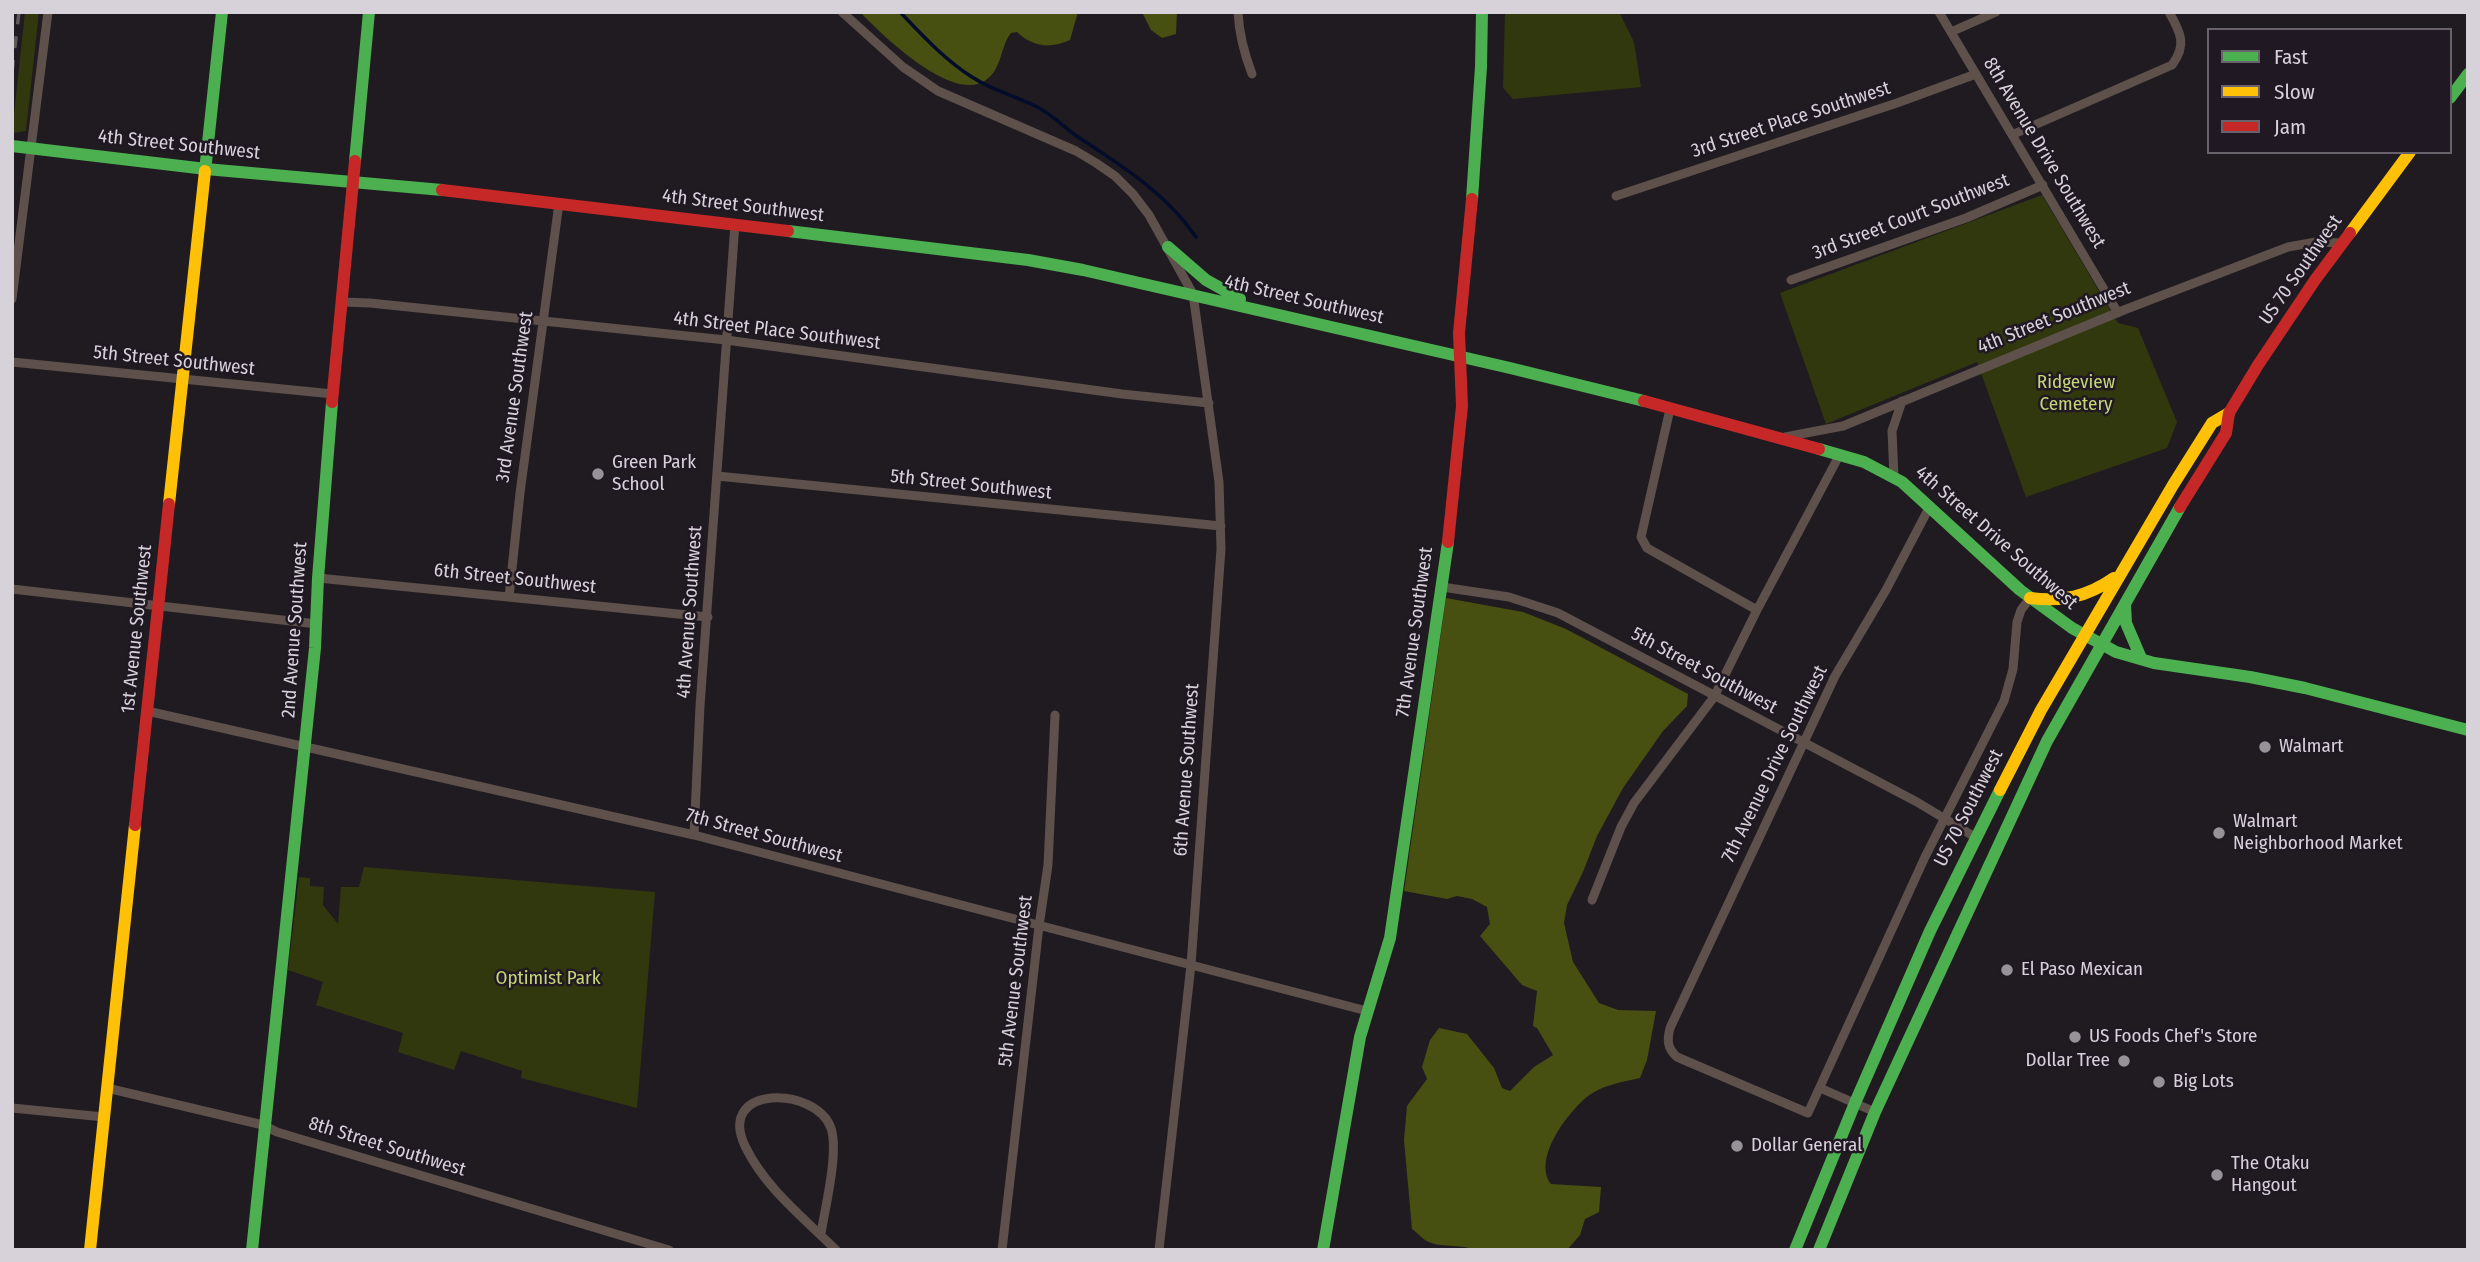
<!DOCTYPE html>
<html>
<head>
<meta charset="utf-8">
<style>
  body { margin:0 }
  #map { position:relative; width:2480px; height:1262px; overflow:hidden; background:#1f1b20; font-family:"Fira Sans Condensed",sans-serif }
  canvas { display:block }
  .frame { position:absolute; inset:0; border:14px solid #d7d1d9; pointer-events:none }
  .legend { position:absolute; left:2207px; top:28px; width:245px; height:126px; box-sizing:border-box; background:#201823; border:2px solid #69626c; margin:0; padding:9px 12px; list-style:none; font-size:21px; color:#d7d1d9 }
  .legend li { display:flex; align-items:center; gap:14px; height:35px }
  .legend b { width:35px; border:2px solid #69626c }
</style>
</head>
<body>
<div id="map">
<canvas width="2480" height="1262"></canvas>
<div class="frame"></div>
<ul class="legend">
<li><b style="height:9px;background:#4caf50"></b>Fast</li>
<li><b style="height:9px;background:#ffc107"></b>Slow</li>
<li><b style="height:9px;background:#c62828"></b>Jam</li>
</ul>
</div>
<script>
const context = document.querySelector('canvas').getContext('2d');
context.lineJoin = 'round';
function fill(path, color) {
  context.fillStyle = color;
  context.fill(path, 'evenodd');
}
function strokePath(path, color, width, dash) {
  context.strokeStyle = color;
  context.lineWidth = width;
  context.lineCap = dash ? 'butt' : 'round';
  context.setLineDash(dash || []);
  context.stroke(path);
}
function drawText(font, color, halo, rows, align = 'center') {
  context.font = font + ' "Fira Sans Condensed",sans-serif';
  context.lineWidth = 5;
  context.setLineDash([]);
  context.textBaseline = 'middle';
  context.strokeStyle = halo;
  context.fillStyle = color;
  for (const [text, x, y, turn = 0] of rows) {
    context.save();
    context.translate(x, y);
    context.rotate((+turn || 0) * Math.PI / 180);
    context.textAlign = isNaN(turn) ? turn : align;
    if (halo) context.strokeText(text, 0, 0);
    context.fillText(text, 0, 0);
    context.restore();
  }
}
const green = new Path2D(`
  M25 12H39L26 131 12 133Z
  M1505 12H1619L1634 42 1641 87 1513 99 1503 88Z
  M2042 195 2118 323 2138 328 2177 422 2167 448 2026 497 1977 362 1826 424 1780 293Z
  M364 867 655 892 637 1108 521 1078 522 1071 461 1051 454 1070 398 1052 403 1033 316 1005 323 982 288 970 299 877 310 878V886L324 887 323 905 338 924 341 887H359Z`);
const forest = new Path2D(`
  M860 12H1078L1070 40C1050 49 1033 47 1017 32L1011 33C1000 47 1002 69 986 80 953 104 882 35 860 12Z
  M1142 12H1177L1176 34 1162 38 1151 30Z
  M1446 598 1523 612 1566 629 1688 694 1687 706 1663 731 1623 788 1597 836 1583 872 1567 905 1564 923 1573 962 1599 1003 1618 1010 1656 1011 1647 1060 1640 1078C1622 1082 1603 1085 1588 1096 1568 1112 1532 1159 1551 1184L1601 1187 1599 1212 1585 1219 1580 1235 1567 1250H1475C1460 1243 1440 1249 1425 1240 1421 1237 1416 1232 1412 1229L1404 1140 1407 1106 1427 1079 1422 1067 1430 1040 1439 1028 1467 1034 1494 1068 1502 1088 1510 1091 1534 1067 1553 1055 1537 1028 1533 1026 1537 991 1522 985 1480 936 1490 924 1487 907 1472 899 1457 896 1447 899 1404 891Z`);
const stream = new Path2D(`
  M900 12C922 35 945 60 972 77 993 91 1017 96 1039 108 1054 116 1065 128 1078 137 1122 166 1166 193 1196 237`);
const street = new Path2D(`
  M842 12 903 67 938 91 1076 151 1096 163 1115 176 1133 194 1149 215 1193 294 1219 482 1221 549 1191 965 1159 1250
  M1238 12C1239 34 1244 53 1252 74
  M1939 12 2118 313
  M1951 32 1996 12
  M2014 134 2172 65C2187 45 2181 33 2169 12
  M1616 196 1897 103 1976 74
  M1791 280 1966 218 2043 185
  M12 299 48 12
  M341 302 370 303 726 340 1122 394 1209 403
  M12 362 333 394
  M1670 409 1641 537 1647 548 1757 610
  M1785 437 1843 426 2124 310 2288 247 2316 242 2342 243
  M717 476 1221 526
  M1894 477 1892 431 1902 401
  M1930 506 1886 590 1835 676 1670 1028C1667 1040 1667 1048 1677 1057L1808 1113 1925 857 2004 701 2013 669 2017 622 2021 610 2030 598
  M318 578 708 617
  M1442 587 1509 597 1558 613 1917 802 1975 837
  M12 589 317 624
  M509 597 520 493 559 203
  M147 711 694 835 1367 1011
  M694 835 700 706 735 224
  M1592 900 1621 827 1634 803 1714 697 1757 610 1840 454
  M107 1088 263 1125 277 1132 669 1250
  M1820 1088 1875 1112
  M12 1108 104 1117
  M821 1234C825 1207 839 1153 831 1128 816 1086 716 1084 745 1146 765 1188 804 1218 836 1250
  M1002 1250 1039 926 1048 865 1055 715`);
const fast = new Path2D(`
  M2450 98 2468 74
  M12 146 206 169 442 190
  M355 161 369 12
  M205 171 222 12
  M1472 199 1481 67 1482 12
  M788 231 1028 260 1083 270 1510 368 1644 401
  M1168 247 1206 280 1240 299
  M1819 449 1864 462 1902 482 2020 590 2072 628 2116 652 2154 663 2250 677 2305 688 2468 730
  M2125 604 2126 623 2141 658
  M252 1250 315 648 318 578 332 402
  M1323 1250 1360 1037 1390 938 1448 542
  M1795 1250 1855 1103 1930 931 2000 790
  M1819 1250 1875 1112 2047 741 2180 507`);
const slow = new Path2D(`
  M2350 233 2410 152
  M169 504 205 171
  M2030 598C2062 602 2087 597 2114 578
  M2000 790 2041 710 2173 485 2212 423 2229 413
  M90 1250 135 825`);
const jam = new Path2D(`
  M442 190 788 231
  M1644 401 1819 449
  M332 402 355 161
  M2180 507 2226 433 2229 413 2258 365 2315 280 2350 233
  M1448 542 1462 406 1459 333 1472 199
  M135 825 169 504`);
const rail = new Path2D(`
  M12 72 19 12`);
const markers = [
  [598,474,7,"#979198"],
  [2265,747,7,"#979198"],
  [2219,833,7,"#979198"],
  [2007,970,7,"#979198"],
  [2075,1037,7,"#979198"],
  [2124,1061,7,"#979198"],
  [2159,1082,7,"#979198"],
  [1737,1146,7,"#979198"],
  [2217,1175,7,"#979198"]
];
const streetNames = [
  ["3rd Street Place Southwest",1791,120,-18],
  ["4th Street Southwest",179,145,6],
  ["8th Avenue Drive Southwest",2044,153,59],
  ["4th Street Southwest",743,206,7],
  ["3rd Street Court Southwest",1911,217,-21],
  ["US 70 Southwest",2301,270,-55],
  ["4th Street Southwest",1304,300,13],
  ["4th Street Southwest",2054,318,-22],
  ["4th Street Place Southwest",777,331,7],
  ["5th Street Southwest",174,361,6],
  ["3rd Avenue Southwest",515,397,-82],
  ["5th Street Southwest",971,485,6],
  ["4th Street Drive Southwest",1996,538,41],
  ["6th Street Southwest",515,579,6],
  ["4th Avenue Southwest",690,612,-86],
  ["1st Avenue Southwest",137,629,-84],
  ["2nd Avenue Southwest",295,630,-86],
  ["7th Avenue Southwest",1415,632,-82],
  ["5th Street Southwest",1704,671,28],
  ["7th Avenue Drive Southwest",1775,764,-64],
  ["6th Avenue Southwest",1187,770,-86],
  ["US 70 Southwest",1969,808,-63],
  ["7th Street Southwest",764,836,15],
  ["5th Avenue Southwest",1016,981,-83],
  ["8th Street Southwest",387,1147,17]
];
const parkNames = [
  ["Ridgeview",2076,383],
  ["Cemetery",2076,405],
  ["Optimist Park",548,979]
];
const poiNames = [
  ["Green Park",612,463],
  ["School",612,485],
  ["Walmart",2279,747],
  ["Walmart",2233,822],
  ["Neighborhood Market",2233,844],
  ["El Paso Mexican",2021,970],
  ["US Foods Chef's Store",2089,1037],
  ["Dollar Tree",2110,1061,"right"],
  ["Big Lots",2173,1082],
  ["Dollar General",1751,1146],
  ["The Otaku",2231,1164],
  ["Hangout",2231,1186]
];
fill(green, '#32380d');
fill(forest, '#475011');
strokePath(stream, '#030c2b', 3.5);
strokePath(street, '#5e504a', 9);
strokePath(fast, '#4caf50', 12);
strokePath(slow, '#ffc107', 12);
strokePath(jam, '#c62828', 12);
strokePath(rail, '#605959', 3.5, [12, 12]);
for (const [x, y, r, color] of markers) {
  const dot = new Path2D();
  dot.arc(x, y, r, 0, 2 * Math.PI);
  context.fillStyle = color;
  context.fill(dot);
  strokePath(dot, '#201823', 2.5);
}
drawText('19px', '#d7d1d9', '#201823', streetNames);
drawText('19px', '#c4d676', '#201823', parkNames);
drawText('19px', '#d7d1d9', '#201823', poiNames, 'left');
</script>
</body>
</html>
